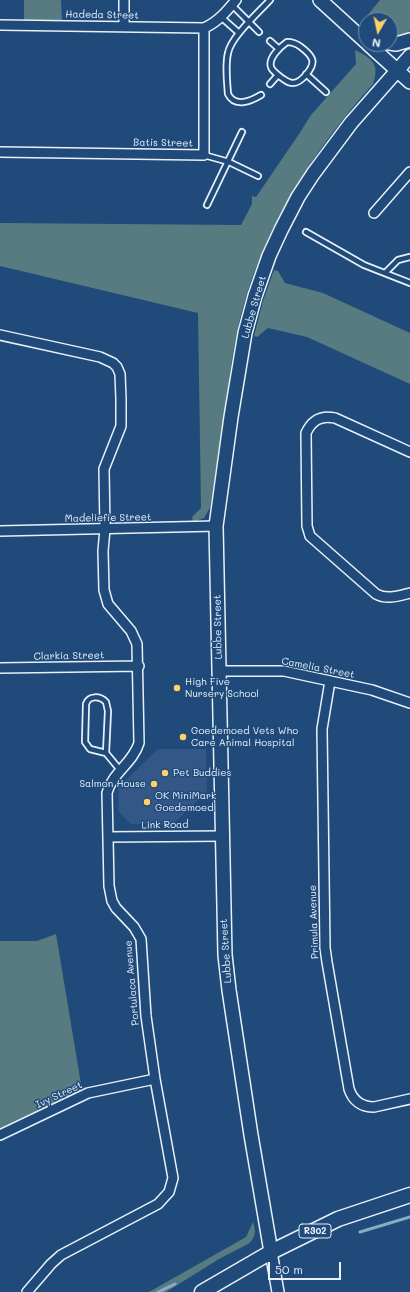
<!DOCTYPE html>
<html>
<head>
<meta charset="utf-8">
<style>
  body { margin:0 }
  #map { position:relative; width:410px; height:1292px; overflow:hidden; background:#1f4a7a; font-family:Mali,sans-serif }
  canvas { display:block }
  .north { position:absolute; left:358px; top:12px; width:40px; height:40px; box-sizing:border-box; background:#1f4a7a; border:1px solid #6f8dac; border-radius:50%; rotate:189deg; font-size:11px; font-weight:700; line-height:16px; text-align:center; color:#e8f1f8 }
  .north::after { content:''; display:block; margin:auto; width:14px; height:18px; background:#ffd166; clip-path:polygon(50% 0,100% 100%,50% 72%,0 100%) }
  .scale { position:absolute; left:268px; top:1262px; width:73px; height:18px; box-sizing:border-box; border:2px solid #e8f1f8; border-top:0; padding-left:5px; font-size:12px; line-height:14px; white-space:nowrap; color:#e8f1f8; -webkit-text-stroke:3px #1f4a7a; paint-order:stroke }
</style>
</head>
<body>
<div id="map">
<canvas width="410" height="1292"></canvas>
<div class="north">N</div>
<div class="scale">50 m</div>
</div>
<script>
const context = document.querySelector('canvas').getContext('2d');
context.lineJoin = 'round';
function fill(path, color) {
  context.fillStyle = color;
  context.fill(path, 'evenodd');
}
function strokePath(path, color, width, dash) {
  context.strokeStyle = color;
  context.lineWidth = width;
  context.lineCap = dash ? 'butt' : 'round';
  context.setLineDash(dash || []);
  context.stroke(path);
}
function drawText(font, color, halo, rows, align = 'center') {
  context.font = font + ' Mali,sans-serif';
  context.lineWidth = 3;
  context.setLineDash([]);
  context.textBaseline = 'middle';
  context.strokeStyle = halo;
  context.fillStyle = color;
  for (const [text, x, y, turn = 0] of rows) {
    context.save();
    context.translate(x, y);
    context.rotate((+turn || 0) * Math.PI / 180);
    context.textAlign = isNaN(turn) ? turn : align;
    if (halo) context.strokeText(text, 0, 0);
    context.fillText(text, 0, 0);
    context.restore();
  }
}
const built = new Path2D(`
  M158 749H206L207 792 172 825 131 824 118 811 119 787Z`);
const green = new Path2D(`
  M24 0H61L62 21 24 20Z
  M380 0H410V31C404 36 398 38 390 37V20H366V23L362 22Z
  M355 50C372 58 380 64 373 84 316 147 267 222 244 304 235 334 231 366 227 397 221 434 216 471 210 508L204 518 193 522 192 517 201 508 198 313 0 266V223L241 225 252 204V196L256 197 299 134 311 115 356 64Z
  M274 270 278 271 285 283 323 293 410 333V384L307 337 268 328 257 337 254 336 263 301Z
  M56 934 81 1084 84 1090 0 1129V941H37Z
  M253 1222C256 1231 256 1238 248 1244L219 1259 166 1292H149L246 1237Z`);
const stream = new Path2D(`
  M360 1232 410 1217
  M158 1292 175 1284`);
const service = new Path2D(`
  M232 5 259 32
  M221 17 239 33
  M270 41 279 49
  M287 42C293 42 297 44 301 47 305 50 310 54 312 59 315 67 301 83 293 83 288 83 285 80 282 78 278 75 272 71 271 67 268 58 280 47 287 42Z
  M306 74 326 92
  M270 84 278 75
  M261 95C251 101 235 108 228 94 227 81 225 66 228 53 231 37 258 13 270 0
  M204 155 229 162 258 176
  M207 205 242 132
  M306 232 364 265 410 283
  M385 273 398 260 410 257
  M106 753 90 749 85 742 86 704C89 695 100 696 106 702L108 711 106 753 120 770`);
const minor = new Path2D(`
  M124 0V26
  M0 25 204 28C218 22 227 11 236 0
  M0 152 204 155V28
  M374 213 410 172
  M0 335 100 357 113 363 117 367 120 374 121 399V426L104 469 105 529 103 551 104 590 108 604 131 631 137 644 139 743C133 763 112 773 107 793L109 886 112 901 116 908 134 927 141 939 146 1016 155 1079 173 1178 169 1192 158 1204 61 1255 51 1264 27 1292
  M410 452 335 418C321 415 312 420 306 433L307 526 310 536 376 594C387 600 398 596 410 593
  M0 531 216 526
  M0 668 139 666
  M220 671H284L372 690 410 703
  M330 681 322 729 325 948 327 962 349 1089C353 1101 362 1107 374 1107L410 1099
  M108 837 222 836
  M0 1135 88 1093 155 1079`);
const tertiary = new Path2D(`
  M271 1252 278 1292`);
const secondary = new Path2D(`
  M320 0 366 42
  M390 43 396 44 410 40
  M368 44 410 82
  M271 1252 251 1135 229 990 225 955 216 526 231 417 245 333 255 296 269 256 281 230 298 197 313 174 351 123 410 56`);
const primary = new Path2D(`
  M202 1292 271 1252 338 1219 410 1195`);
const markers = [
  [177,688,4,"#ffd166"],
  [183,737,4,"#ffd166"],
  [165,773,4,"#ffd166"],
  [154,784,4,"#ffd166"],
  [147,802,4,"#ffd166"]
];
const shields = [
  [315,1231,32]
];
const shieldNames = [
  ["R302",315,1231]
];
const streetNames = [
  ["Hadeda Street",102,15,1],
  ["Batis Street",163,143,1],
  ["Lubbe Street",254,307,-74],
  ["Madeliefie Street",108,518,-1],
  ["Lubbe Street",218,627,-91],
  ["Clarkia Street",69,656,-1],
  ["Camelia Street",318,668,11],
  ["Link Road",165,825,-1],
  ["Primula Avenue",314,922,-92],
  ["Lubbe Street",226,951,-94],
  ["Portulaca Avenue",132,983,-95],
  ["Ivy Street",59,1095,-25]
];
const poiNames = [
  ["High Five",185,682],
  ["Nursery School",185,694],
  ["Goedemoed Vets Who",191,731],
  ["Care Animal Hospital",191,743],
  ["Pet Buddies",173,773],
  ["Salmon House",146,784,"right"],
  ["OK MiniMark",155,796],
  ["Goedemoed",155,808]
];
fill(built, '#335887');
fill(green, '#577b81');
strokePath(stream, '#87acc3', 3);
strokePath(service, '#e8f1f8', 8);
strokePath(minor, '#e8f1f8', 12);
strokePath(tertiary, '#e8f1f8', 14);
strokePath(secondary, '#e8f1f8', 16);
strokePath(primary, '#e8f1f8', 17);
strokePath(service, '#1f4a7a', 4.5);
strokePath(minor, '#1f4a7a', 9);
strokePath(tertiary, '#1f4a7a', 11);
strokePath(secondary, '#1f4a7a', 13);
strokePath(primary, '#1f4a7a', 14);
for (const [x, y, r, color] of markers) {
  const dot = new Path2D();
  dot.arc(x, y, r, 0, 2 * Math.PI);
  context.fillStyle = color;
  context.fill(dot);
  strokePath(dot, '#1f4a7a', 1.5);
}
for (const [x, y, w] of shields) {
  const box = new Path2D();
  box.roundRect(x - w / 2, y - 7, w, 14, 3);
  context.fillStyle = '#1f4a7a';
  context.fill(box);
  strokePath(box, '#e8f1f8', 1);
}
drawText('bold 9px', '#e8f1f8', null, shieldNames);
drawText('10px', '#e8f1f8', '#1f4a7a', streetNames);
drawText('10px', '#e8f1f8', '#1f4a7a', poiNames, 'left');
</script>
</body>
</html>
